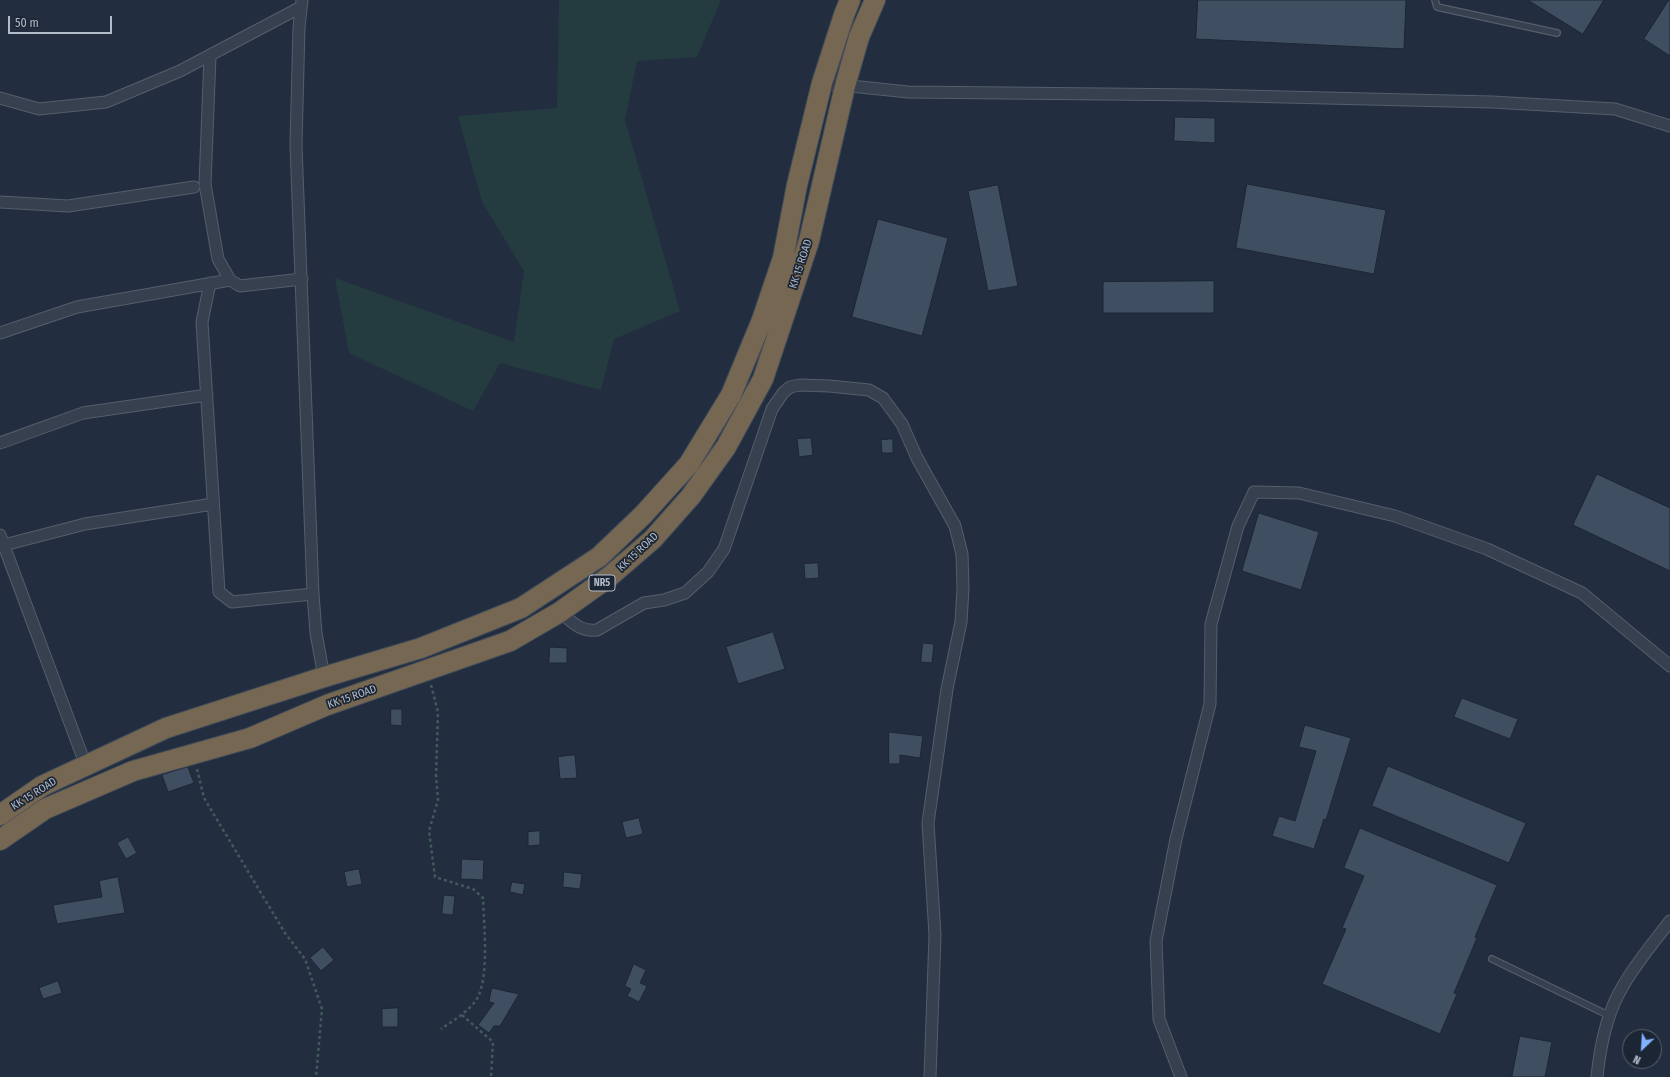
<!DOCTYPE html>
<html>
<head>
<meta charset="utf-8">
<style>
  body { margin:0 }
  #map { position:relative; width:1670px; height:1077px; overflow:hidden; background:#222e3f; font-family:"Fira Sans Condensed",sans-serif }
  canvas { display:block }
  .north { position:absolute; left:1622px; top:1029px; width:40px; height:40px; box-sizing:border-box; background:#1b2533; border:1px solid #57616f; border-radius:50%; rotate:205deg; font-size:11px; font-weight:700; line-height:16px; text-align:center; color:#b1bbca }
  .north::after { content:''; display:block; margin:auto; width:14px; height:18px; background:#81b2ff; clip-path:polygon(50% 0,100% 100%,50% 72%,0 100%) }
  .scale { position:absolute; left:8px; top:16px; width:104px; height:18px; box-sizing:border-box; border:2px solid #b1bbca; border-top:0; padding-left:5px; font-size:12px; line-height:14px; white-space:nowrap; color:#b1bbca; -webkit-text-stroke:3px #1b2533; paint-order:stroke }
</style>
</head>
<body>
<div id="map">
<canvas width="1670" height="1077"></canvas>
<div class="north">N</div>
<div class="scale">50 m</div>
</div>
<script>
const context = document.querySelector('canvas').getContext('2d');
context.lineJoin = 'round';
function fill(path, color) {
  context.fillStyle = color;
  context.fill(path, 'evenodd');
}
function strokePath(path, color, width, dash) {
  context.strokeStyle = color;
  context.lineWidth = width;
  context.lineCap = dash ? 'butt' : 'round';
  context.setLineDash(dash || []);
  context.stroke(path);
}
function drawText(font, color, halo, rows, align = 'center') {
  context.font = font + ' "Fira Sans Condensed",sans-serif';
  context.lineWidth = 3.5;
  context.setLineDash([]);
  context.textBaseline = 'middle';
  context.strokeStyle = halo;
  context.fillStyle = color;
  for (const [text, x, y, turn = 0] of rows) {
    context.save();
    context.translate(x, y);
    context.rotate((+turn || 0) * Math.PI / 180);
    context.textAlign = isNaN(turn) ? turn : align;
    if (halo) context.strokeText(text, 0, 0);
    context.fillText(text, 0, 0);
    context.restore();
  }
}
const green = new Path2D(`
  M559 0H721L697 57 637 61 625 120 680 311 614 339 601 390 500 363 473 411 349 353 335 278 514 342 524 271 482 202 458 116 557 108Z`);
const building = new Path2D(`
  M1198 0H1406L1404 49 1196 39Z
  M1528 0H1604L1583 34Z
  M1669 0H1670V56L1644 39Z
  M1175 117 1215 118V143L1174 141Z
  M1247 184 1386 210 1374 274 1236 248Z
  M998 185 1018 286 988 291 968 191Z
  M878 219 948 238 922 336 852 317Z
  M1214 281V313H1103V282Z
  M811 438 813 455 799 457 797 439Z
  M893 439V453H882L881 440Z
  M1597 474 1670 508V571L1573 525Z
  M1259 513 1319 532 1301 590 1242 571Z
  M818 563 819 578 805 579 804 564Z
  M773 632 785 669 738 684 726 647Z
  M923 643 934 644 932 663 921 662Z
  M550 647 567 648V663H549Z
  M1462 698 1518 719 1510 739 1454 717Z
  M391 709H402V726L391 725Z
  M1305 725 1351 738 1326 820 1324 819 1314 849 1272 836 1279 816 1295 821 1316 751 1299 747Z
  M889 732 923 736 920 758 900 755V764H889Z
  M575 755 577 778 560 779 558 757Z
  M1388 766 1526 823 1509 863 1372 806Z
  M188 767 194 783 168 792 162 775Z
  M639 818 643 834 626 838 622 822Z
  M1360 828 1497 885 1475 937 1477 938 1454 993 1457 994 1440 1034 1322 984 1346 929 1342 928 1364 876 1344 868Z
  M540 831V845L528 846V832Z
  M128 837 137 853 126 859 117 843Z
  M462 859 484 860 483 880 461 879Z
  M359 869 362 884 347 887 344 872Z
  M564 872 582 874 580 889 563 887Z
  M118 877 125 913 57 924 53 905 102 897 99 881Z
  M512 882 525 884 523 895 510 892Z
  M444 895 455 896 453 915 442 914Z
  M323 947 334 960 321 971 310 958Z
  M634 964 646 970 640 983 647 986 639 1002 627 996 631 989 625 986Z
  M58 981 62 993 43 999 39 988Z
  M492 988 519 994 500 1026H494L489 1033 478 1025 494 1003 489 1002Z
  M398 1008V1027H382V1009Z
  M1520 1036 1552 1042 1545 1077H1512Z`);
const path = new Path2D(`
  M431 685 438 712 436 775 438 800 429 831 435 877 473 889 483 898C484 925 489 974 478 997 470 1011 454 1020 441 1029
  M197 769 204 798 285 933 305 959 322 1009 316 1077
  M462 1015 493 1042 491 1077`);
const lane = new Path2D(`
  M1435 0 1437 7 1557 33
  M1492 959 1610 1016`);
const street = new Path2D(`
  M302 0 299 27 296 145 313 594 316 633 324 677
  M210 56 205 184 218 259 230 280 240 286 302 279
  M822 83 908 92 1202 95 1492 102 1615 109 1670 126
  M0 98 39 109 106 102 180 71 301 7
  M0 202 68 206 194 187
  M210 283 202 322 219 592 232 602 313 594
  M0 333 77 307 230 280
  M0 443 83 413 207 395
  M0 535 86 766
  M4 545 85 524 213 504
  M560 612C572 622 580 632 597 630L644 603 664 600 685 593 708 572 724 549 772 409 783 393 790 387 800 385 829 386 869 390 883 398 902 424 917 458 955 526 962 554 963 589 961 622 947 689 928 823 935 935 930 1077
  M1181 1077 1159 1019 1156 941 1176 839 1210 704 1211 624 1238 526 1254 492 1299 493 1395 516 1487 549 1582 593 1670 666
  M1597 1077C1600 1047 1607 1012 1623 986 1636 963 1654 942 1670 921`);
const highway = new Path2D(`
  M0 815 42 786 166 728 324 677 421 648 521 608 599 557 643 515 689 464 731 395 762 320 783 258 797 185 822 83 844 15 850 0
  M0 840 45 809 133 771 250 738 327 705 510 641 560 612 609 577 653 539 691 496 726 447 763 379 809 241 845 86 859 37 875 0`);
const shields = [
  [602,583,26]
];
const shieldNames = [
  ["NR5",602,583]
];
const streetNames = [
  ["KK 15 ROAD",801,264,-72],
  ["KK 15 ROAD",638,552,-43],
  ["KK 15 ROAD",352,697,-19],
  ["KK 15 ROAD",34,794,-32]
];
fill(green, '#243c3f');
fill(building, '#404e61');
strokePath(building, '#1d2735', 1);
strokePath(lane, '#545e6c', 8);
strokePath(street, '#545e6c', 13);
strokePath(highway, '#414b59', 22);
strokePath(path, '#42595d', 2.5, [3, 3]);
strokePath(lane, '#36404e', 5.5);
strokePath(street, '#36404e', 11);
strokePath(highway, '#756752', 20);
for (const [x, y, w] of shields) {
  const box = new Path2D();
  box.roundRect(x - w / 2, y - 8, w, 16, 3);
  context.fillStyle = '#1b2533';
  context.fill(box);
  strokePath(box, '#b1bbca', 1);
}
drawText('bold 10px', '#b1bbca', null, shieldNames);
drawText('11px', '#b1bbca', '#1b2533', streetNames);
</script>
</body>
</html>
